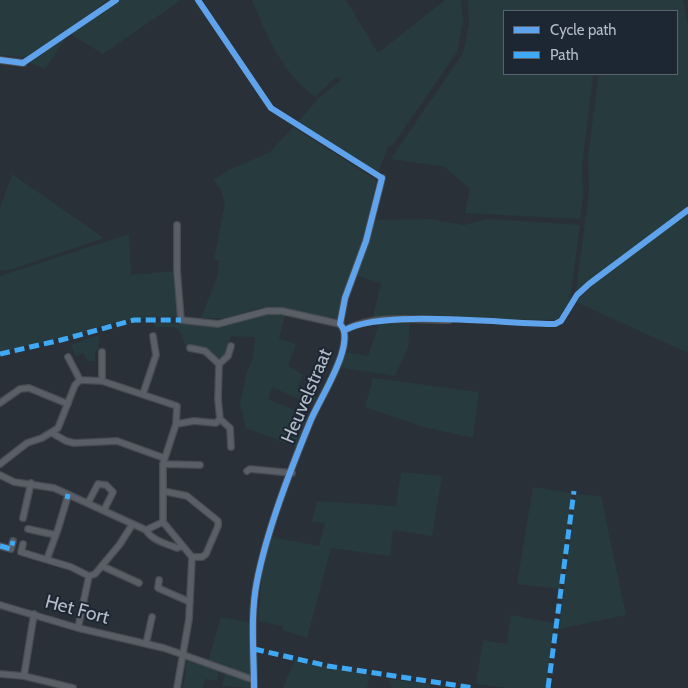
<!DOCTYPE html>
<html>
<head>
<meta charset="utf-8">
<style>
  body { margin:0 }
  #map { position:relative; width:688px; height:688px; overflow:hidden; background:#2a3038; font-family:Cabin,sans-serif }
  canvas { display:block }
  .legend { position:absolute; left:503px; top:10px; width:175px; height:65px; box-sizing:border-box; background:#1d2633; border:1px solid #59626f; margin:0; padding:6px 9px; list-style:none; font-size:15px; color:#b4bcc9 }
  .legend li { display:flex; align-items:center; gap:10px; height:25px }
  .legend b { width:25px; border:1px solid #59626f }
</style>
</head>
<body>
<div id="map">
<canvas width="688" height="688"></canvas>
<ul class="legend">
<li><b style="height:6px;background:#60a3ed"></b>Cycle path</li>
<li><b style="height:6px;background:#3fa9f5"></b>Path</li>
</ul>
</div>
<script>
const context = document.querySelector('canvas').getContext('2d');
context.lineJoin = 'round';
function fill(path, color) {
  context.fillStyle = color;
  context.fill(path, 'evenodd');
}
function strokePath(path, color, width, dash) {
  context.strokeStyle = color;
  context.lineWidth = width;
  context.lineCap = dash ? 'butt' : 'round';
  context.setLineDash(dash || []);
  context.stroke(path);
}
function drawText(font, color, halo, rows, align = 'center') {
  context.font = font + ' Cabin,sans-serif';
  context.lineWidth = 4;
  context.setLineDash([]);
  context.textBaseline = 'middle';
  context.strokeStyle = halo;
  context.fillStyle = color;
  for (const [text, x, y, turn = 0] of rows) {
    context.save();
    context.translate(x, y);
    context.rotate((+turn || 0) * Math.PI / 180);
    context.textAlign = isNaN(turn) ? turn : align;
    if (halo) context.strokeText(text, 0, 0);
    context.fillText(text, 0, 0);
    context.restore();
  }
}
const green = new Path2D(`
  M0 0H108L28 58 0 55Z
  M117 0H181L103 54 69 33 45 69 31 63 30 62Z
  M252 0H346L378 53 445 0H461L463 23 457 52 392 146 389 145 378 173 298 122 318 99 342 79 336 77 315 97C282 72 267 37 252 0Z
  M468 0H683L688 24V208L578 292 576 290 589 192 588 156 599 74H677V11H504V74H593L582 167 583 195 580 219 465 213 470 189 445 167 391 159 463 53 469 24Z
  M293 127 376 180 365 236 338 319 270 307 255 309 227 318H201L217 277 219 260H214L225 203 221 190 213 180 229 170 270 152Z
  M12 174 104 238 13 269 0 271V208Z
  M688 213V353L576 302 600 278Z
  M429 219 464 225 489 219 580 225 570 300 558 320 433 318 372 320 381 283 357 276 374 220Z
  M129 234 131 275 175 271 179 316 123 320 75 335 0 352V276Z
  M269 312 285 315 279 339 296 344 288 366 303 375 298 386 316 397 312 405 272 387 268 399 308 416 296 447 246 428 240 404 246 374 253 358 255 337 231 336 226 355 217 358 206 350 185 347 182 334 175 327H155L153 322 212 326Z
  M410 322 408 347 395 376 338 367 344 352 368 356 379 324Z
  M99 335 98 350 95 351V361H88L83 353 76 356 71 345Z
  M373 378 479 392 473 438 420 426 365 407Z
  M401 472 442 476 432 536 393 530 390 556 331 548 307 638 283 630V626L258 621 263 568 271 537 319 546 325 523 312 522 317 501 396 506Z
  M533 487 572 493 560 589 517 584Z
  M576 494 601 496 626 615 559 629Z
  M511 615 554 623 546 688H507L476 684 483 640 507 644Z
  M221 617 252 623V675L208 662Z
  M295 659 370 675 367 688H283Z
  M187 661 219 671 217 681 205 679 203 688H183Z
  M225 674 248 681 251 688 222 686Z
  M388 679 431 684 430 688H392Z`);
const minor = new Path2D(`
  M0 60 23 63
  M177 225V270L181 320 218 324 267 311H282L340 324
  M345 330C374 314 417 320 449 320
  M68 357 80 380
  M219 364 228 356 231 346
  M102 381V352
  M143 394 156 355 153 336
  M0 403 20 389 29 388 68 404
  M220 419 230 428 231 447
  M176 424 194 421 216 423 220 419 218 399 219 364 205 351 190 348
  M52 433 66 441 74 443 117 441 164 458
  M0 464 27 443 42 438 58 428 75 385 80 380 102 381 177 406 176 424 163 464V522L192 557 189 619 177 688
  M163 464 200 465
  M247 471 250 469 292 473
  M0 475 14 482 54 488 146 530C151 540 167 544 177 548L183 546
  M163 491 187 496 218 521V526L206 554 202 557H192
  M88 503 98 484 106 485 113 492 104 510
  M23 518 31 483
  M28 529 56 535
  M146 530 163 522
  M23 544 21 552 71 567 89 576
  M0 546 11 549 13 541
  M47 559 58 529 67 499
  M102 566 139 583
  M159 580 158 588 190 602
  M0 605 78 628 164 648 254 680
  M78 628 89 576 95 574 120 544 132 525
  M146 644 152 617
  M0 674 24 676 73 688
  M24 676 34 614
  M254 688C254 653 250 616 257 581 267 530 290 471 310 422 318 401 358 342 340 324L345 298 366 241 382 178`);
const quiet = new Path2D(`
  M0 354 61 340 134 320H181
  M67 499 68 494
  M0 546 11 549 13 541
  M254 649 328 666 474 688
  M548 688 574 491`);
const cycleway = new Path2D(`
  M198 0 271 108 382 178 366 241 345 298 340 324C358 342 318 401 310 422 290 471 267 530 257 581 250 616 254 653 254 688
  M0 60 23 63 116 0
  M345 330C382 309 507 324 555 324L561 321 577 295 589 284 688 210`);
const streetNames = [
  ["Heuvelstraat",307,396,-67],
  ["Het Fort",77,610,15]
];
fill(green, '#273a3e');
strokePath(minor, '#484c53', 8);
strokePath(minor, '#5a5e66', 5.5);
strokePath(quiet, '#3fa9f5', 5, [10, 5]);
strokePath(cycleway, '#60a3ed', 6);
drawText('19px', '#b4bcc9', '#1d2633', streetNames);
</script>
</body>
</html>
